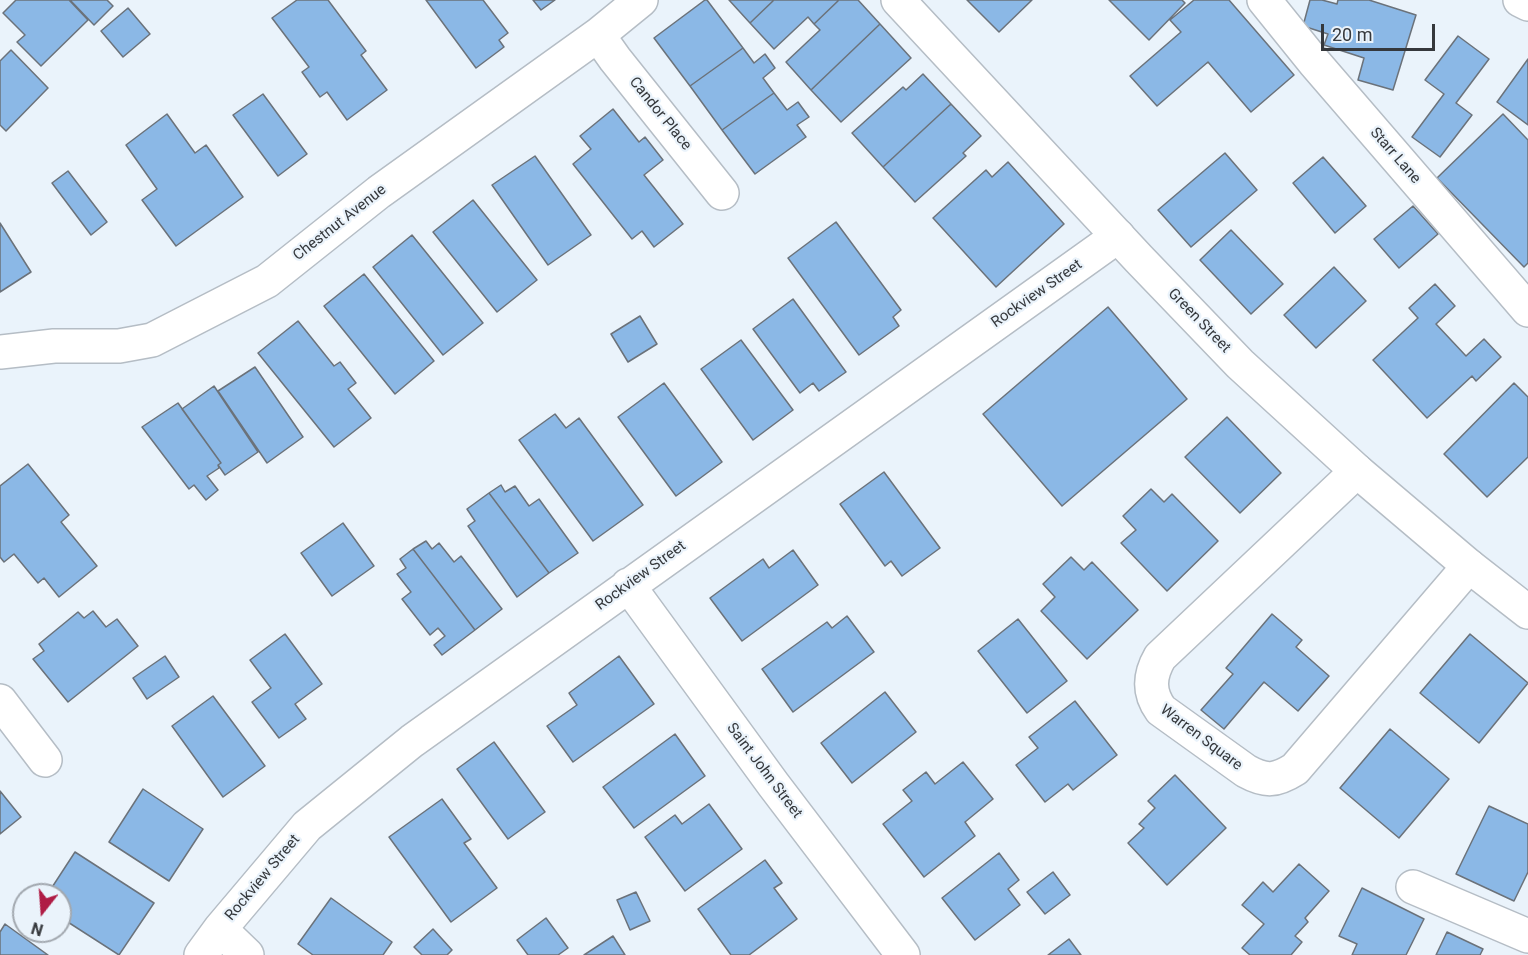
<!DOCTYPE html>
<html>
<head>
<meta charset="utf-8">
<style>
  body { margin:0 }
  #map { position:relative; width:1528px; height:955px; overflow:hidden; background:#eaf3fb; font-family:Roboto,sans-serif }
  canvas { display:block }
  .north { position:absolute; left:12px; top:883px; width:60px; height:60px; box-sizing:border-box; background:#eaf3fb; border:2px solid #a2a8af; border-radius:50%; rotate:197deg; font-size:16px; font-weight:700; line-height:24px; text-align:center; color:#35383c }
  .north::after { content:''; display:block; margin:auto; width:21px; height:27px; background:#af1c45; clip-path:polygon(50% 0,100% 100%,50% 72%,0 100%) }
  .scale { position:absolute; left:1321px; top:24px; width:114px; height:27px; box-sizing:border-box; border:3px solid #35383c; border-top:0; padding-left:8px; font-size:18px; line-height:21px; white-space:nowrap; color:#35383c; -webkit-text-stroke:4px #eaf3fb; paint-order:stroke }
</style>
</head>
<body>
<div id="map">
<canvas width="1528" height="955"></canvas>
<div class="north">N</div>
<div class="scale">20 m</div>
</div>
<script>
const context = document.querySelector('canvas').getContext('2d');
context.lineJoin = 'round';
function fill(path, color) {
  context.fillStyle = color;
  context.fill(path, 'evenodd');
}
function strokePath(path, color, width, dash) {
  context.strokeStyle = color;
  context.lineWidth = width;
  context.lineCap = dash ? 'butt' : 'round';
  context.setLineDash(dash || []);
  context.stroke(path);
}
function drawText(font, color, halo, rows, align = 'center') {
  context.font = font + ' Roboto,sans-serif';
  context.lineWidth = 4.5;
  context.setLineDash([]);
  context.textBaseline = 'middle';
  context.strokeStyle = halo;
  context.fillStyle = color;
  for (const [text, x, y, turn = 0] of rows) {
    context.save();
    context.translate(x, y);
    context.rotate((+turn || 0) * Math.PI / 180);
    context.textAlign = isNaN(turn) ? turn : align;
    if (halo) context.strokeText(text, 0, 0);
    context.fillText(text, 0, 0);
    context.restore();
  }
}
const building = new Path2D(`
  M16 0H69L88 20 41 66 17 42 25 35 3 13Z
  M70 0H107L113 6 94 25Z
  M297 0H328L366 51 361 55 387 90 347 120 327 92 320 97 302 72 309 67 272 18Z
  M426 0H483L508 33 499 40 504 47 476 68Z
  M533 0H555L541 10Z
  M705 0H707L743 48 690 86 654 38Z
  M729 0H774L750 23Z
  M774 0H839L814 24 808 17 774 49 750 23Z
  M839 0H858L880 24 811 90 786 62 820 30 814 24Z
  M967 0H1032L999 32Z
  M1109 0H1182L1185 3 1149 40Z
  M1194 0H1229L1294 75 1251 112 1208 62 1157 106 1130 76 1181 32 1170 20Z
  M1310 0H1322L1337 4 1338 0H1369L1416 15 1393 90 1358 80 1364 58 1324 45 1328 34 1303 26Z
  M128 8 150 34 123 57 101 31Z
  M880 24 911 58 841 122 811 90Z
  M1458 36 1489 59 1456 103 1472 115 1440 157 1412 137 1444 94 1425 80Z
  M743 48 754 63 765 54 775 68 763 78 774 93 722 130 690 86Z
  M11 50 48 88 6 131 0 125V61Z
  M1528 59V125L1497 102Z
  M923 74 951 104 883 167 852 133 903 87 906 90Z
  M774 93 787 110 798 102 809 117 797 125 806 137 755 174 722 130Z
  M263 94 307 154 278 176 233 115Z
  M951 104 981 136 963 153 966 156 915 202 883 167Z
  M613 109 639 142 645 137 663 160 644 175 683 224 654 247 642 231 632 239 573 164 591 149 580 136Z
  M167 114 195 153 206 145 243 197 176 246 142 200 157 189 126 145Z
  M1503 114 1528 140V263L1524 267 1437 178Z
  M1225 153 1257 190 1191 247 1158 210Z
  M535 156 591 235 548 265 492 185Z
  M1323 157 1366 206 1335 233 1293 183Z
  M1008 162 1064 224 996 287 933 218 986 170 992 177Z
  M68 171 107 222 91 235 52 183Z
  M473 200 537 280 497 312 433 232Z
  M1413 206 1438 234 1399 268 1374 239Z
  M836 222 901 310 893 317 899 326 859 355 788 258Z
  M0 223 31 272 0 292Z
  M1231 230 1283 284 1251 314 1200 260Z
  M412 235 483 323 443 355 373 267Z
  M1334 267 1366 301 1316 348 1284 315Z
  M364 274 434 361 395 394 324 306Z
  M1435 284 1455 306 1436 324 1466 356 1484 339 1501 357 1476 381 1472 376 1427 418 1373 360 1418 318 1409 308Z
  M793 299 846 372 819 391 813 383 800 393 753 329Z
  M1108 307 1187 399 1062 506 983 414Z
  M640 316 657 344 628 362 611 334Z
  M298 321 334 366 340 362 356 383 348 389 371 418 334 447 258 353Z
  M741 340 793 410 753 440 701 369Z
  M255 367 303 437 267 463 218 391Z
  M664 383 722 462 676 496 618 417Z
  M1514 383 1528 397V457L1487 497 1444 454Z
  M214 386 258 452 225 475 218 465 221 463 182 409Z
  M178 403 221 463 218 465 219 468 207 476 218 490 206 500 194 485 189 489 142 427Z
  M555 414 566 428 579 418 643 505 593 541 519 440Z
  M1227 417 1281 473 1240 513 1185 457Z
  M28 464 69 515 61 522 97 566 59 597 44 578 38 583 14 554 4 562 0 557V486Z
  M884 472 940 548 902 576 891 561 885 566 840 504Z
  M501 485 505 492 515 486 529 506 539 499 578 553 549 573 489 493Z
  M1151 489 1164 502 1172 494 1218 541 1167 591 1121 543 1136 530 1123 516Z
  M489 493 549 573 517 597 468 526 475 521 467 509Z
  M343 523 374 566 332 596 301 553Z
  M426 541 432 549 439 543 454 562 461 556 502 609 475 630 413 549Z
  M413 549 475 630 442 655 434 645 445 636 438 628 430 635 402 599 411 592 397 574 406 568 400 559Z
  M793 550 818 585 742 641 710 598 763 559 769 568Z
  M1071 557 1084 570 1092 562 1138 610 1087 659 1041 611 1055 597 1043 584Z
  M93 611 106 627 117 619 138 646 68 702 33 659 44 651 39 644 78 612 84 618Z
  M1272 614 1302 640 1296 647 1329 676 1298 711 1264 682 1224 729 1201 710 1233 674 1226 668Z
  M847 616 874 652 793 712 762 669 827 622 832 628Z
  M1018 619 1067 681 1027 713 978 651Z
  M285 634 322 684 295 704 306 719 279 738 252 702 271 688 250 660Z
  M1470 634 1528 683 1479 743 1420 693Z
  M165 656 179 677 147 699 133 678Z
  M619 656 654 704 573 762 547 726 577 705 569 693Z
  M885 692 916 732 852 783 821 743Z
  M213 696 265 766 223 797 172 726Z
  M1075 701 1117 755 1073 790 1068 784 1045 802 1016 765 1038 748 1029 737Z
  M1390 729 1449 779 1399 838 1340 788Z
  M675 734 705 776 634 828 603 787Z
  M494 742 545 812 508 839 457 769Z
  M963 762 993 799 965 822 975 836 924 877 883 824 912 801 903 790 926 772 935 784Z
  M1175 775 1226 828 1167 885 1128 843 1144 828 1139 824 1155 808 1148 801Z
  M143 789 203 829 169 881 109 842Z
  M0 791 21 817 0 834Z
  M442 799 471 839 464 843 497 888 451 922 389 837Z
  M709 804 742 849 685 891 645 837 675 815 682 824Z
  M1489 806 1528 824V872L1514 901 1456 874Z
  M75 852 154 903 119 955 60 917V895H47Z
  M999 853 1019 880 1008 889 1020 905 975 940 942 898Z
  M765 860 782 883 774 888 797 919 749 955H731L698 909Z
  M1299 864 1329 891 1305 918 1308 922 1295 936 1302 942 1291 955H1250L1242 948 1264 924 1242 905 1263 882 1273 892Z
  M1053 872 1070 895 1045 914 1027 892Z
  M1362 888 1424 919 1406 955H1352L1357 944 1339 936Z
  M636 892 650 921 630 930 617 900Z
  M331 898 392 942 383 955H313L298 944Z
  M546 918 568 948 558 955H528L517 940Z
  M5 924 48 955H0V932Z
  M433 929 452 950 447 955H422L414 947Z
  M1447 932 1483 949 1480 955H1436Z
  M613 936 625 955H584Z
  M1069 939 1081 955H1048Z`);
const minor = new Path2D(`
  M1264 0 1314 62 1528 310
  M598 35 615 59 722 193
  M0 352 54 346H119L152 340 267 281 379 192 598 35 641 0
  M1357 471 1160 657C1149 676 1148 692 1161 710L1246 771C1266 782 1276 781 1295 769L1469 566
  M628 585 773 784 903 955
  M0 701 45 760
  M1413 887 1528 936
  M220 929 247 955
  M201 955 220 929 307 826 412 741 1118 236`);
const tertiary = new Path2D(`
  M898 0 1139 259 1240 364 1357 471 1469 566 1528 612
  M1520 0 1528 4`);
const streetNames = [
  ["Candor Place",660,114,51],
  ["Starr Lane",1395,156,49],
  ["Chestnut Avenue",340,223,-38],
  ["Rockview Street",1037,294,-35],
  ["Green Street",1199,321,46],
  ["Rockview Street",641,576,-36],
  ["Warren Square",1201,738,37],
  ["Saint John Street",764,771,53],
  ["Rockview Street",263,878,-50]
];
fill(building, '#8bb8e6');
strokePath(building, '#6b727a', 1.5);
strokePath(minor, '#b5bdc5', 36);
strokePath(tertiary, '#b5bdc5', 36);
strokePath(minor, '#fff', 33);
strokePath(tertiary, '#fff', 33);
drawText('15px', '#35383c', '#eaf3fb', streetNames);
</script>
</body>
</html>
